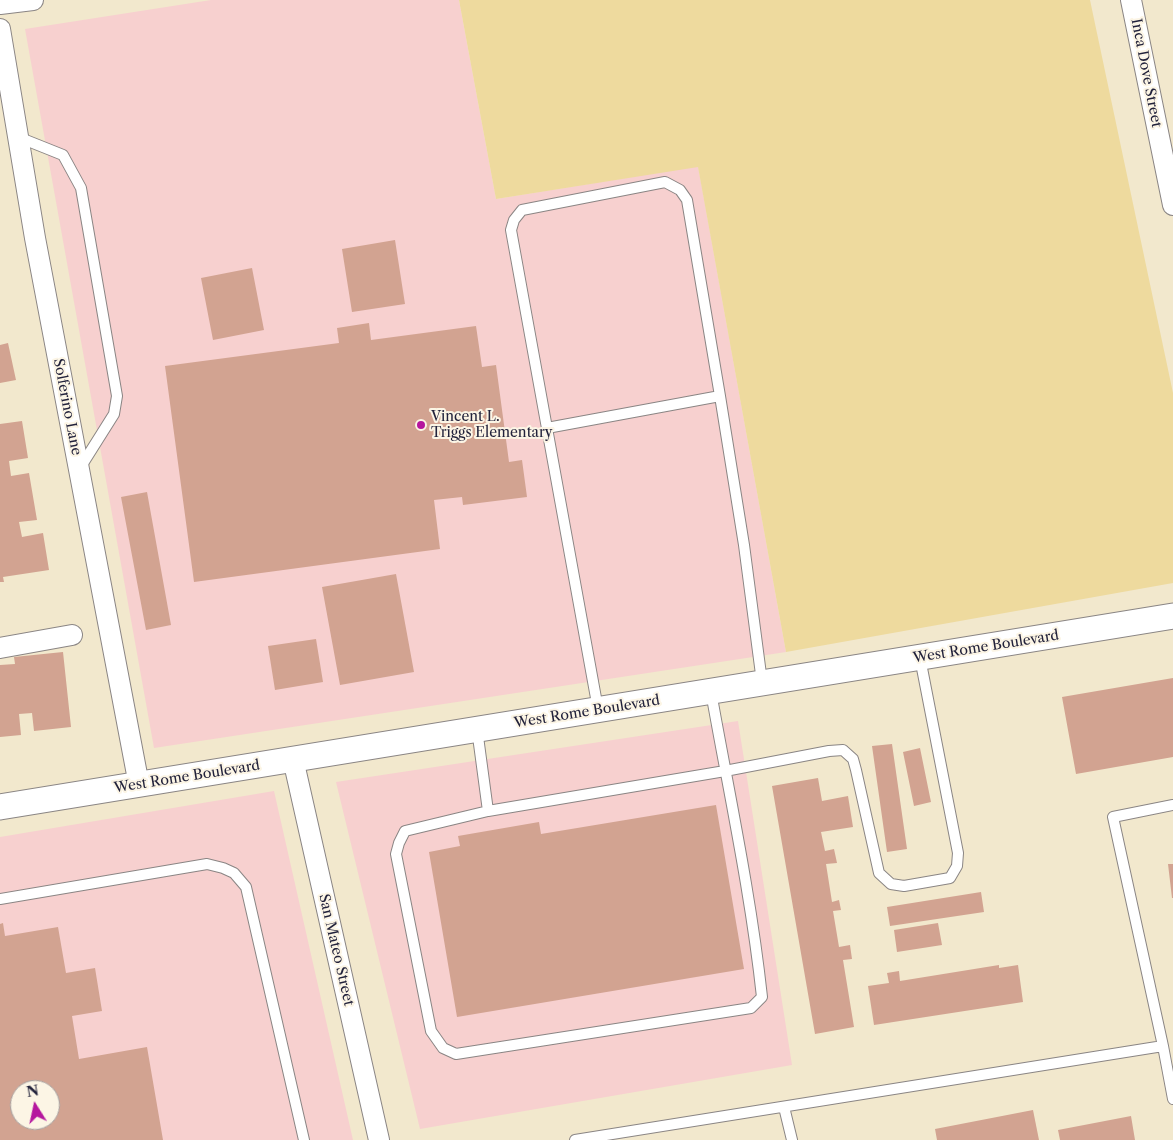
<!DOCTYPE html>
<html>
<head>
<meta charset="utf-8">
<style>
  body { margin:0 }
  #map { position:relative; width:1173px; height:1140px; overflow:hidden; background:#f2e8cd; font-family:"Libre Caslon Text",serif }
  canvas { display:block }
  .north { position:absolute; left:10px; top:1080px; width:50px; height:50px; box-sizing:border-box; background:#fcf5e5; border:1px solid #a5a1a1; border-radius:50%; rotate:350deg; font-size:14px; font-weight:700; line-height:20px; text-align:center; color:#22223b }
  .north::after { content:''; display:block; margin:auto; width:18px; height:22px; background:#b5179e; clip-path:polygon(50% 0,100% 100%,50% 72%,0 100%) }
</style>
</head>
<body>
<div id="map">
<canvas width="1173" height="1140"></canvas>
<div class="north">N</div>
</div>
<script>
const context = document.querySelector('canvas').getContext('2d');
context.lineJoin = 'round';
function fill(path, color) {
  context.fillStyle = color;
  context.fill(path, 'evenodd');
}
function strokePath(path, color, width, dash) {
  context.strokeStyle = color;
  context.lineWidth = width;
  context.lineCap = dash ? 'butt' : 'round';
  context.setLineDash(dash || []);
  context.stroke(path);
}
function drawText(font, color, halo, rows, align = 'center') {
  context.font = font + ' "Libre Caslon Text",serif';
  context.lineWidth = 4;
  context.setLineDash([]);
  context.textBaseline = 'middle';
  context.strokeStyle = halo;
  context.fillStyle = color;
  for (const [text, x, y, turn = 0] of rows) {
    context.save();
    context.translate(x, y);
    context.rotate((+turn || 0) * Math.PI / 180);
    context.textAlign = isNaN(turn) ? turn : align;
    if (halo) context.strokeText(text, 0, 0);
    context.fillText(text, 0, 0);
    context.restore();
  }
}
const built = new Path2D(`
  M211 0H459L496 199 698 166 786 652 154 748 25 29Z
  M738 721 792 1065 420 1129 336 782Z
  M274 791 353 1140H0V837ZM20 1090H50V1120H20Z`);
const sand = new Path2D(`
  M459 0H1090L1173 393V583L786 652 698 167 496 199Z`);
const building = new Path2D(`
  M395 240 405 304 352 312 342 249Z
  M252 268 264 330 213 340 201 278Z
  M369 323 371 340 476 326 482 367 496 365 509 462 522 460 527 497 463 505 462 497 434 500 440 549 194 582 165 366 339 343 337 328Z
  M8 343 16 380 0 383V345Z
  M22 421 28 458 9 461 11 476 29 473 37 520 19 522 22 537 43 533 49 570 3 577 4 582H0V424Z
  M147 492 171 625 146 630 121 497Z
  M396 574 414 672 340 685 322 587Z
  M316 639 323 682 275 690 268 646Z
  M63 652 71 727 34 731 32 713 19 714 21 735 0 737V665L15 664 14 657Z
  M1173 678V757L1076 774 1062 697Z
  M892 744 907 849 887 852 872 746Z
  M920 748 931 802 914 806 903 752Z
  M818 778 822 801 848 796 853 827 821 832 825 851 834 849 837 863 826 864 832 902 839 900 841 910 833 911 839 947 850 945 852 959 843 960 854 1027 815 1034 772 786Z
  M716 805 744 969 457 1017 429 852 460 846 458 836 539 822 541 834Z
  M1168 864H1173V898H1172Z
  M981 892 984 912 890 926 887 907Z
  M3 923 5 936 58 927 66 973 95 968 102 1011 72 1016 79 1059 147 1047 163 1140H0V924ZM20 1090H50V1120H20Z
  M938 923 942 945 897 952 894 930Z
  M999 965V968L1018 965 1023 1002 874 1025 868 986 889 983 887 973 899 971 900 981Z
  M1033 1110 1039 1140H937L935 1129Z
  M1131 1116 1135 1140H1060L1058 1130Z`);
const service = new Path2D(`
  M18 137 63 155 81 188 117 396 114 414 80 468
  M547 428 720 396
  M711 692C729 793 751 895 762 997L751 1008 456 1054 443 1048 431 1031 396 854 399 843 405 831 488 811 725 771 829 751 843 750 853 759 856 770 879 873 891 884 904 886 950 878 957 866 958 853 920 658
  M598 709 511 230 514 220 522 210 665 182 680 190 687 200 720 396 744 545 762 682
  M477 729 488 811
  M1173 805 1113 817 1163 1046 1173 1099
  M0 899 207 864 223 868 234 873 246 887 304 1140
  M784 1107 792 1140
  M575 1140 1163 1046`);
const minor = new Path2D(`
  M1131 0 1173 205
  M0 4 33 0
  M0 29 35 238 139 785
  M0 648 72 635
  M293 759 379 1140`);
const tertiary = new Path2D(`
  M0 807 1173 616`);
const markers = [
  [421,425,5,"#b5179e"]
];
const streetNames = [
  ["Inca Dove Street",1146,73,79],
  ["Solferino Lane",67,407,79],
  ["West Rome Boulevard",986,647,-9],
  ["West Rome Boulevard",587,712,-9],
  ["West Rome Boulevard",187,777,-9],
  ["San Mateo Street",336,950,77]
];
const poiNames = [
  ["Vincent L.",431,417],
  ["Triggs Elementary",431,433]
];
fill(built, '#f7d0cf');
fill(sand, '#eeda9e');
fill(building, '#d2a391');
strokePath(service, '#8a8584', 12);
strokePath(minor, '#8a8584', 22);
strokePath(tertiary, '#8a8584', 27);
strokePath(service, '#fff', 10);
strokePath(minor, '#fff', 20);
strokePath(tertiary, '#fff', 25);
for (const [x, y, r, color] of markers) {
  const dot = new Path2D();
  dot.arc(x, y, r, 0, 2 * Math.PI);
  context.fillStyle = color;
  context.fill(dot);
  strokePath(dot, '#fcf5e5', 2);
}
drawText('14px', '#22223b', '#fcf5e5', streetNames);
drawText('14px', '#22223b', '#fcf5e5', poiNames, 'left');
</script>
</body>
</html>
